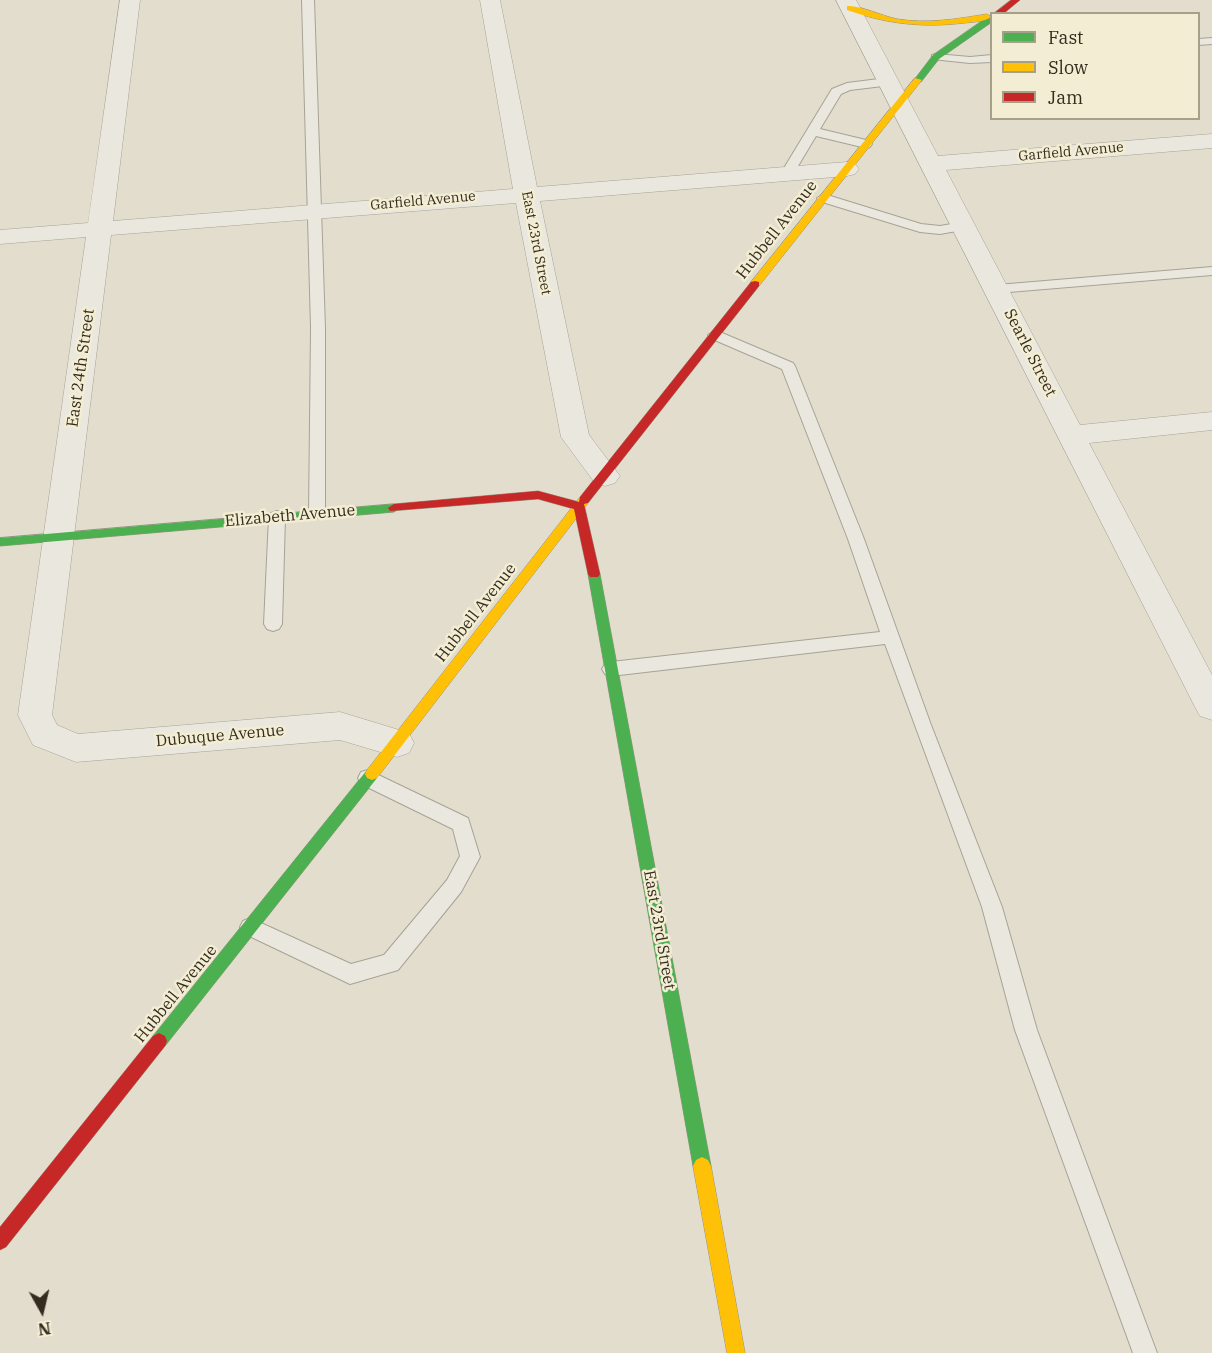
<!DOCTYPE html>
<html>
<head>
<meta charset="utf-8">
<style>
  body { margin:0 }
  #map { position:relative; width:1212px; height:1353px; overflow:hidden; background:#e2ddcc; font-family:"IBM Plex Serif",serif }
  canvas { display:block }
  .legend { position:absolute; left:990px; top:12px; width:210px; height:108px; box-sizing:border-box; background:#f2edd3; border:2px solid #a6a08b; margin:0; padding:8px 10px; list-style:none; font-size:18px; color:#342c1f }
  .legend li { display:flex; align-items:center; gap:12px; height:30px }
  .legend b { width:30px; border:2px solid #a6a08b }
  .north { position:absolute; left:12px; top:1281px; width:60px; height:60px; -webkit-text-stroke:4px #f2edd3; paint-order:stroke; rotate:172deg; font-size:16px; font-weight:700; line-height:24px; text-align:center; color:#342c1f }
  .north::after { content:''; display:block; margin:auto; width:21px; height:27px; background:#342c1f; clip-path:polygon(50% 0,100% 100%,50% 72%,0 100%) }
</style>
</head>
<body>
<div id="map">
<canvas width="1212" height="1353"></canvas>
<ul class="legend">
<li><b style="height:8px;background:#4caf50"></b>Fast</li>
<li><b style="height:8px;background:#ffc107"></b>Slow</li>
<li><b style="height:8px;background:#c62828"></b>Jam</li>
</ul>
<div class="north">N</div>
</div>
<script>
const context = document.querySelector('canvas').getContext('2d');
context.lineJoin = 'round';
function strokePath(path, color, width, dash) {
  context.strokeStyle = color;
  context.lineWidth = width;
  context.lineCap = dash ? 'butt' : 'round';
  context.setLineDash(dash || []);
  context.stroke(path);
}
function fill(path, color) {
  context.fillStyle = color;
  context.fill(path, 'evenodd');
}
function drawText(font, color, halo, rows, align = 'center') {
  context.font = font + ' "IBM Plex Serif",serif';
  context.lineWidth = 5;
  context.setLineDash([]);
  context.textBaseline = 'middle';
  context.strokeStyle = halo;
  context.fillStyle = color;
  for (const [text, x, y, turn = 0] of rows) {
    context.save();
    context.translate(x, y);
    context.rotate((+turn || 0) * Math.PI / 180);
    context.textAlign = isNaN(turn) ? turn : align;
    if (halo) context.strokeText(text, 0, 0);
    context.fillText(text, 0, 0);
    context.restore();
  }
}
const lane = new Path2D(`
  M302 0H314L325 328V514L323 518H311L309 514 311 328Z
  M1212 38V44L1198 45V39Z
  M936 54 970 57 992 55V62L970 63 932 59V55Z
  M887 78 891 79V85L850 90 841 94 820 129 870 141 872 144 870 147 866 148 816 136 792 176H782L781 173 832 89 847 83Z
  M824 194 921 224 940 226 963 222 970 226 968 229 940 234 920 232 819 201 817 198Z
  M1212 267V275L997 293 990 289 997 285Z
  M715 330 793 363 795 366 864 539 931 725 1002 907 1037 1030 1157 1353H1133L1015 1030 982 907 885 644 611 676 605 674 602 669 605 664 611 662 880 632 848 539 782 369 710 338 708 335Z
  M277 511 283 513 285 517 282 624 279 629 273 631 267 629 264 624 269 517 271 513Z
  M368 770 468 818 480 857 461 892 398 970 350 984 243 933 240 927 243 921 250 918 351 964 384 955 447 880 460 856 453 829 361 784 358 778 361 772Z`);
const street = new Path2D(`
  M120 0H140L113 221 513 189 480 0H500L537 187 847 162 855 164 859 169 855 174 847 176 540 201 589 435 620 476 615 483 605 486 595 483 561 437 516 203 111 235 52 715 57 725 78 734 340 712 409 733 414 743 409 753 397 757 340 740 76 762 33 745 18 715 86 237 0 244V230L88 223Z
  M836 0H856L938 156 1212 134V148L946 170 1080 425 1212 412V430L1089 443 1212 675V720L1200 716 1195 707Z`);
const fast = new Path2D(`
  M989 16H992V22L939 59 921 82H915L914 80 933 55Z
  M394 504 400 508 394 512 0 546V538Z
  M594 569 600 574 711 1166 708 1172 702 1175 696 1172 693 1166 588 574Z
  M372 768 377 770 379 774 377 778 165 1046 159 1049 153 1046 151 1041 153 1036 367 770Z`);
const slow = new Path2D(`
  M847 6C860 5 882 16 897 19 927 24 957 19 987 14L991 17C984 22 973 22 964 23 923 28 886 24 847 10Z
  M915 78 922 80 759 286H751V282Z
  M584 496 588 497 590 500 588 503 377 778 372 780 367 778 365 774 367 770 580 497Z
  M702 1157 708 1160 711 1166 745 1353H727L693 1166 696 1160Z`);
const jam = new Path2D(`
  M1011 0H1020L1003 14H993Z
  M755 281 759 282V286L588 503 584 504 600 574 598 577H590L588 574 574 509 538 499 390 511 388 508 394 504 538 491 579 502 580 497 751 282Z
  M159 1033 165 1036 167 1041 165 1046 6 1247 0 1250V1227L153 1036Z`);
const farStreetnames = [
  ["Garfield Avenue",1071,152,-5],
  ["Garfield Avenue",423,201,-5],
  ["East 23rd Street",536,243,79]
];
const streetNames = [
  ["Hubbell Avenue",777,230,-52],
  ["Searle Street",1030,353,63],
  ["East 24th Street",81,368,-82],
  ["Elizabeth Avenue",290,516,-5],
  ["Hubbell Avenue",476,613,-52],
  ["Dubuque Avenue",220,736,-5],
  ["East 23rd Street",659,930,80],
  ["Hubbell Avenue",176,994,-51]
];
strokePath(lane, '#a7a296', 2);
strokePath(street, '#a7a296', 1);
strokePath(fast, '#979285', 1);
strokePath(slow, '#979285', 1);
strokePath(jam, '#979285', 1);
fill(lane, '#eae8de');
fill(street, '#eae8de');
fill(fast, '#4caf50');
fill(slow, '#ffc107');
fill(jam, '#c62828');
drawText('14px', '#342c1f', '#f2edd3', farStreetnames);
drawText('16px', '#342c1f', '#f2edd3', streetNames);
</script>
</body>
</html>
